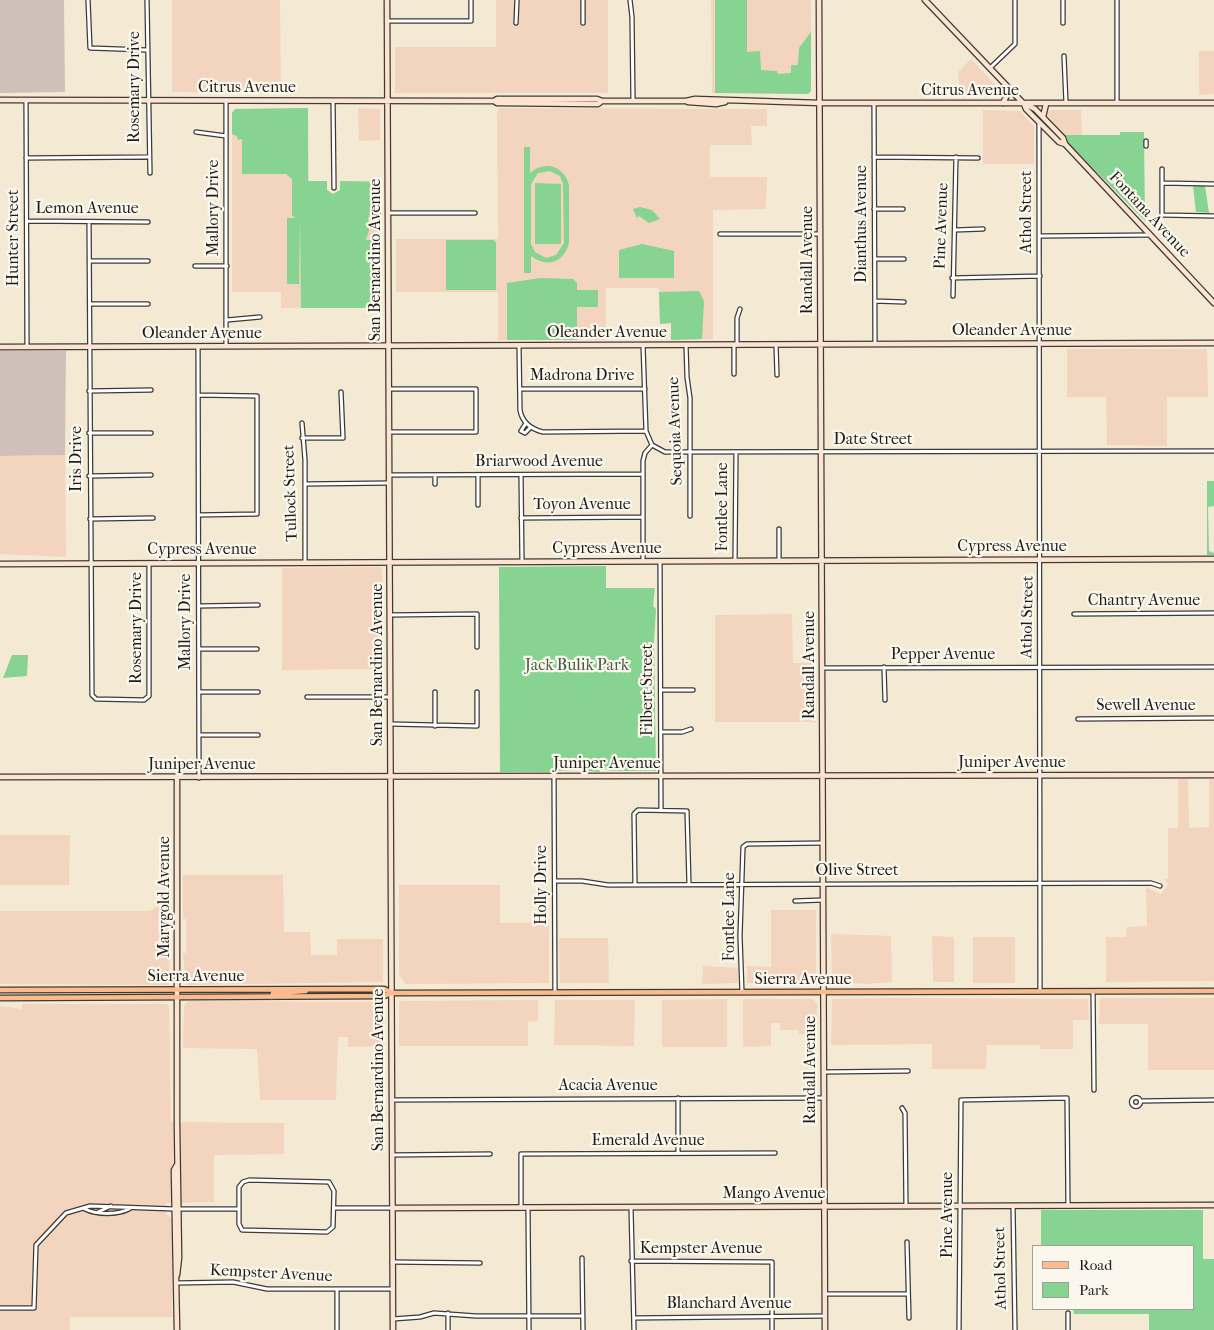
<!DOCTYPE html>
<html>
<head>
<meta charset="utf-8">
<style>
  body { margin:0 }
  #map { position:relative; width:1214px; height:1330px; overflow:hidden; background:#f4ead3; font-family:"IM FELL French Canon",serif }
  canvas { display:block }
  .legend { position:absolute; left:1032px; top:1245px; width:162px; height:65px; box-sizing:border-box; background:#fbf7ec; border:1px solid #a29f99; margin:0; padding:6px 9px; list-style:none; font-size:15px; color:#1c1c1c }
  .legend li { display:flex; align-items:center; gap:10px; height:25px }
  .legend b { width:25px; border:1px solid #a29f99 }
</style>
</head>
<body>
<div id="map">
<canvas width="1214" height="1330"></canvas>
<ul class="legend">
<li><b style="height:6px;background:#fbbb8c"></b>Road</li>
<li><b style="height:14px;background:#87d391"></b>Park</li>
</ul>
</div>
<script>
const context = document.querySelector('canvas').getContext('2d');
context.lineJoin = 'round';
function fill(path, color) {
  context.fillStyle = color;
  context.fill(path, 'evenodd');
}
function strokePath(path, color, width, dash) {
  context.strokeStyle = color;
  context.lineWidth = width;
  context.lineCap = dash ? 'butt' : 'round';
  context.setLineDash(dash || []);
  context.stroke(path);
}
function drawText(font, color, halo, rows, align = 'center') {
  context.font = font + ' "IM FELL French Canon",serif';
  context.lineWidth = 4.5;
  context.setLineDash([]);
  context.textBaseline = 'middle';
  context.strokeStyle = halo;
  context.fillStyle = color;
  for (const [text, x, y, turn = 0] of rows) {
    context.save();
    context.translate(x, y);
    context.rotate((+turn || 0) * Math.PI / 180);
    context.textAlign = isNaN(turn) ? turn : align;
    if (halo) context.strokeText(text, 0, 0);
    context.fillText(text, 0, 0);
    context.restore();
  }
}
const built = new Path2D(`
  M172 0H280L281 93 172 92Z
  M496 0H608V93H395V47H496Z
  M711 0H811V91L808 94 712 93Z
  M1199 51H1214V94L1199 95Z
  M971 59 1001 91 998 95H960L958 72Z
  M308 108 309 182 327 181V190L333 194 340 190V181H381V308H281V292H232V113L235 109Z
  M358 108 380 109V140L359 141Z
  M500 108 767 109V126H751L752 145H710V177H767L766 209 713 210V339L671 340V323L660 324 659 288H606V340H498V292H396V239H498L497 112Z
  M983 110 1020 111 1034 126V164H983Z
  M1049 110H1081L1082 135H1065L1047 114Z
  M1067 349H1207L1208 397H1167V446L1107 445 1106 397H1067Z
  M65 455 66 557 0 554V456Z
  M382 567 383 669 282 670V568Z
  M792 614 793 663H816V722H715V615Z
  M1178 779H1188L1189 828 1209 827V779H1214V981L1106 982V937H1126L1127 927 1147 926 1146 887 1161 894 1168 885 1165 879H1168V828H1178Z
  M0 835H70L69 885H0Z
  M183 875H283L284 932H310L311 955H337V939H383V982L186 985 183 953H186V919H183Z
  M399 885H500V923L549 922V983L406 984 399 975Z
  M170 905 169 985 0 984V911H144L152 910 157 906Z
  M771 910H816V980L813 983H747V966L771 967Z
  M831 934 891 936 892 982 866 984 832 981Z
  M932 936 954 937V982H933Z
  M973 937H1015V983H973Z
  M559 938H608L609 983H560Z
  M703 966 738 968V983L702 984Z
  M902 998 1088 999 1089 1020H1073V1049H1040V1045H987L986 1069H932V1044L831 1045 832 999Z
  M1100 998H1214V1070H1148V1024H1099Z
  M727 999V1047H662V1000Z
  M743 999H813L817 1003V1034H799L798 1030H780V1023H771V1046L743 1047Z
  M538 1000V1021L528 1022V1046H399V1001Z
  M555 1000H635L634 1046 554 1045Z
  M189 1001 381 1002 384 1004V1046L348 1047V1037H338L336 1100H260L257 1049 183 1048 184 1005Z
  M22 1004H167L169 1008 171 1122 284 1123V1154L214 1155V1202L166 1203V1214L172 1219V1317H70V1330H0V1006L22 1009Z`);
const industrial = new Path2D(`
  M0 0H64L65 92 0 93Z
  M0 351H66L65 455 0 456Z`);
const green = new Path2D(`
  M715 0H747V52L760 51 761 70 777 71 778 74 791 73V65H798L799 48 811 32V91L808 94 715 93Z
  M308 108V181H327V190L333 194 340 190V181L381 182V217H368L369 231 366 240H375L380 245 381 308H301L300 217 299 284H287V218H295L292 215V179L286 174H242V139L238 140 237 136 232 134V113L235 109Z
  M1120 132H1144L1145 221 1065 140 1064 135H1120Z
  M524 147H530V173C545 160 564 166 569 185V243C564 263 546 268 531 256V273H524ZM550 171 560 176 563 184 564 243 556 255 546 258 535 252 531 244V184L538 173Z
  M535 183 561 184V244H535Z
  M1193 186H1205L1209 213 1196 212Z
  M640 207 652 210 660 219 649 223 639 216 637 218 633 209Z
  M446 240H494L496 243V290H446Z
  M642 244 674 251V278H619V250Z
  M541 278 573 279 577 283V290H598V307H577V340H507V283Z
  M699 291 704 301 702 339 671 340V323L660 324 659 292Z
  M1207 481H1214V506L1208 507 1209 551 1214 553V555H1207Z
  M606 566V588H655L653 606 656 609 654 642 656 771H610L602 768 599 772 579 770 559 771 557 769 548 772H500L499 567Z
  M12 655H28L27 676 3 678Z
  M1041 1210H1203V1259H1214V1330H1149V1314H1074L1073 1309H1193V1246H1041Z`);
const street = new Path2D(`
  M88 0 90 48 147 50
  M147 0 150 173
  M583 0V23
  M630 0 632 17 633 101
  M1063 0V23
  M388 21H471V0
  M516 23 517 0
  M1064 56 1066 103
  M991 67 1015 44V0
  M26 100 27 347
  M226 101V346
  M333 101 334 188
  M874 103 875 344
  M1117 103V0
  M1039 123 1040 991
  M196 132 226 136
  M1146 141V146
  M874 157 978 158
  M26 158 148 157
  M1162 169V215L1214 216
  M1162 183 1214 184
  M874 209H903
  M388 213H475
  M27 221 148 222
  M89 222 92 695 96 699 144 700 149 696V563
  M955 230 983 229
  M720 234H820
  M1040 236 1150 235
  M875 259H904
  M89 261H148
  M195 266H227
  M952 278 1040 276
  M953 296 956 157
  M875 301 904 302
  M90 304H148
  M227 320 260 317
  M643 345 646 431 652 445 665 452 1214 451
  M686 345 687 377 690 398V516
  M734 345V374
  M737 345V318L740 309
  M776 345 777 375
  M519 346 520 410C522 422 531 429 543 432L646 431
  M198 347 199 778
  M389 389H476V432H389
  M520 389H645
  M89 391 151 390
  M198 395 257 396V514L199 515
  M302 423 305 460V562
  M526 423 521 431 525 433 530 428
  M89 433H151
  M302 438H343L341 392
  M389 475 643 474
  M478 475V505
  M521 475 522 562
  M89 476 151 475
  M305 484 389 483
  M435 484V475
  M521 518 643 517
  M90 519 153 518
  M643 561V461L645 453 652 445
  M660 561 661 810
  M735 561 736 453
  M779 561V529
  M199 606 258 605
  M1074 614 1214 613
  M390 615 477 614V647
  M199 649H257
  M884 667 885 700
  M822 668 1214 667
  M661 690H693
  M199 692H258
  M307 697H390
  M1078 719 1214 718
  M391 724 477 726V692
  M435 726V692
  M661 732H682L691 729
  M199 735H258
  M554 777 555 993
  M555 881H582L608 885 1151 883 1160 886
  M635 884 634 814 638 810 687 811 689 884
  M795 901 823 900
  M1093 991 1094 1090
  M742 992 740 936 743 847 747 844 823 843
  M824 1072 908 1071
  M1131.5 1102a4.5 4.5 0 1 1 9 0a4.5 4.5 0 1 1-9 0Z
  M392 1100 824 1098
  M1141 1101 1214 1100
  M902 1108 905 1113 906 1206
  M678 1153V1098
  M392 1155 490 1154
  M249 1180 329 1182 334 1191 333 1227 327 1232 242 1230 239 1224V1187L243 1182Z
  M1013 1206 1015 1330
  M334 1208H392
  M521 1208V1154L775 1153
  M528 1208 529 1330
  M631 1208 634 1330
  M85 1209C97 1215 117 1215 129 1209
  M179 1209H239
  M98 1212 111 1206
  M907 1242 909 1318
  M582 1258 583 1330
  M631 1261 772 1262V1330
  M392 1262 480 1263
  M177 1283 233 1282 267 1289H393
  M825 1294H908
  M0 1308H34L36 1245 66 1213 90 1206 174 1209
  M448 1313V1330
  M1068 1313V1330
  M634 1318 825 1316
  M393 1319 420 1317 434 1313 476 1316H583
  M337 1330V1290
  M959 1330 961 1100 1067 1098 1068 1206`);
const secondary = new Path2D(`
  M387 0 393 1330
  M819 0 825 1330
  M925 0 1024 104 1026 109 1059 142 1065 144 1214 303
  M0 100 479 101H494L497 99H597L602 101
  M494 101 497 103 598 104 602 101H686L695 99 820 103H1214
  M688 102 716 104 725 102
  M1003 103 1007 95 1005 85
  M1025 104 1035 109 1063 138 1065 144
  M1043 117 1046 104
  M0 347 1214 343
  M0 564 1214 559
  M0 777 1214 775
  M177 1165 174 1170 177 1330
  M392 1208 1214 1205
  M177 1275 179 1258 177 1124V778`);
const primary = new Path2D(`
  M0 990 384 989 392 993
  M272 997 273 993 306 991
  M0 998 384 996 392 993 1214 991`);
const streetNames = [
  ["Rosemary Drive",135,87,-90],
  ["Citrus Avenue",247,88],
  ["Citrus Avenue",970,91],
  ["Mallory Drive",214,208,-90],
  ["Lemon Avenue",87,209],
  ["Athol Street",1027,212,-90],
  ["Fontana Avenue",1149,215,47],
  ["Dianthus Avenue",862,224,-90],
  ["Pine Avenue",942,226,-88],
  ["Hunter Street",14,238,-90],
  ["San Bernardino Avenue",376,260,-90],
  ["Randall Avenue",808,260,-90],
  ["Oleander Avenue",1012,331],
  ["Oleander Avenue",607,333],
  ["Oleander Avenue",202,334],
  ["Madrona Drive",582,376],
  ["Sequoia Avenue",676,431,-92],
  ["Date Street",873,440],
  ["Iris Drive",77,459,-90],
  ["Briarwood Avenue",539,462],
  ["Tullock Street",291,493,-92],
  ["Toyon Avenue",582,505],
  ["Fontlee Lane",723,507,-90],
  ["Cypress Avenue",1012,547],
  ["Cypress Avenue",607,549],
  ["Cypress Avenue",202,550],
  ["Chantry Avenue",1144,601],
  ["Athol Street",1028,617,-89],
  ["Mallory Drive",186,622,-90],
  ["Rosemary Drive",137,628,-90],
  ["Pepper Avenue",943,655],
  ["San Bernardino Avenue",378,665,-90],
  ["Randall Avenue",810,665,-90],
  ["Filbert Street",648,690,-90],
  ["Sewell Avenue",1146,706],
  ["Juniper Avenue",1012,763],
  ["Juniper Avenue",607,764],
  ["Juniper Avenue",202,765],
  ["Olive Street",857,871],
  ["Holly Drive",542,885,-90],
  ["Marygold Avenue",165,897,-90],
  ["Fontlee Lane",730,917,-90],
  ["Sierra Avenue",196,977],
  ["Sierra Avenue",803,980],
  ["San Bernardino Avenue",379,1070,-90],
  ["Randall Avenue",811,1070,-90],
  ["Acacia Avenue",608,1086],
  ["Emerald Avenue",648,1141],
  ["Mango Avenue",774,1194],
  ["Pine Avenue",948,1215,-90],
  ["Kempster Avenue",701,1249],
  ["Athol Street",1001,1268,-91],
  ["Kempster Avenue",271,1274,3],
  ["Blanchard Avenue",729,1304]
];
const parkNames = [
  ["Jack Bulik Park",577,666]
];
fill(built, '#f3d4be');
fill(industrial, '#cfc0ba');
fill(green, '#87d391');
strokePath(street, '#3c3b37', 5.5);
strokePath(secondary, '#3c3b37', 7);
strokePath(primary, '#3c3b37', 7);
strokePath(street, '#fff', 3);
strokePath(secondary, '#fde4d1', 4.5);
strokePath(primary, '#fbbb8c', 4.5);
drawText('16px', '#1c1c1c', '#fbf7ec', streetNames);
drawText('16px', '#415c45', '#fbf7ec', parkNames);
</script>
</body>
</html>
